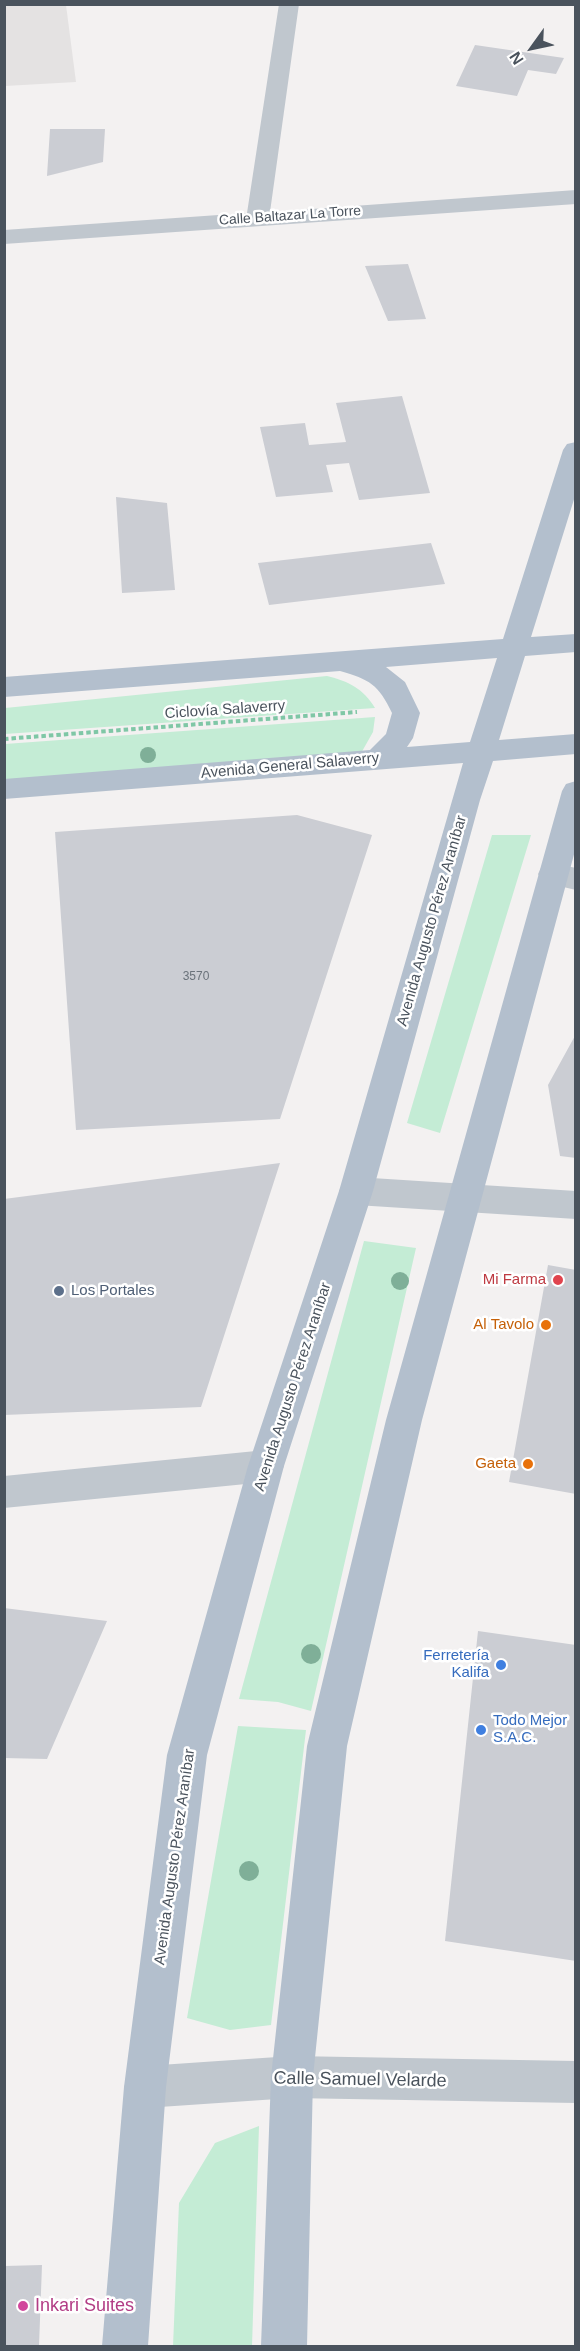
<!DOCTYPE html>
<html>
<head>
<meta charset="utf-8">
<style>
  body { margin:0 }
  #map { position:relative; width:580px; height:2351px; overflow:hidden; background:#f3f1f1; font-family:Arial,sans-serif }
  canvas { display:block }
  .frame { position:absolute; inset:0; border:6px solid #4a535d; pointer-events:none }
  .north { position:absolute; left:502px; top:18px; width:60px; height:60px; -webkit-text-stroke:4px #fff; paint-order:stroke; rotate:237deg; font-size:16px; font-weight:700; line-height:24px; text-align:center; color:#4a535d }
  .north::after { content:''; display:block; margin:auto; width:21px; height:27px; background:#4a535d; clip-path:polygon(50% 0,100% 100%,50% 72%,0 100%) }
</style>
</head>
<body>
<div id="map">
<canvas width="580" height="2351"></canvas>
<div class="frame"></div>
<div class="north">N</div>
</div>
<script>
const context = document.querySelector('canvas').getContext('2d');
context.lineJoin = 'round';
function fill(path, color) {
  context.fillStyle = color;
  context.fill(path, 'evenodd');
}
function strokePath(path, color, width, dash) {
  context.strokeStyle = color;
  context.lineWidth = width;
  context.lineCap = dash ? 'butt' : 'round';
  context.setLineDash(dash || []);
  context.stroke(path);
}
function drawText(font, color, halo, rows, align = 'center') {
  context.font = font + ' Arial,sans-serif';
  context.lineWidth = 5;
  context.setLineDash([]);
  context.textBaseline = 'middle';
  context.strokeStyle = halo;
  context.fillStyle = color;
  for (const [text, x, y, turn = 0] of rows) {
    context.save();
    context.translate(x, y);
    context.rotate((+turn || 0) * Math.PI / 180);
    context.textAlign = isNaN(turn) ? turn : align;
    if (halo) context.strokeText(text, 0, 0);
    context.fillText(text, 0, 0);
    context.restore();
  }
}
const education = new Path2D(`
  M5 4 66 5 76 82 5 86Z`);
const green = new Path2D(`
  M327 676C348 681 364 689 375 708L5 734V708Z
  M375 717 373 732 360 755 5 782V744Z
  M492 835H531L440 1133 407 1123Z
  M364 1241 416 1248 311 1711 278 1702 239 1699Z
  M238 1726 306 1730 271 2025 230 2030 187 2018Z
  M259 2126 252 2346H173L179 2203 215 2143Z`);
const building = new Path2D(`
  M475 45 564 58 556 74 528 70 517 96 456 86Z
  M50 129H105L103 162 47 176Z
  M408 264 426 319 388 321 365 266Z
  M402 396 430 493 359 500 349 463 326 465 333 492 276 497 260 427 305 423 309 445 346 442 336 403Z
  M116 497 167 503 175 590 122 593Z
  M431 543 445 584 269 605 258 563Z
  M297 815 372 835 280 1119 76 1130 55 832Z
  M576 1034V1158L560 1156 548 1085Z
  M280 1163 201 1407 4 1415V1199Z
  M548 1265 576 1270V1494L509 1482Z
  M4 1608 107 1621 47 1759 4 1758Z
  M478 1631 576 1645V1961L445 1941Z
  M42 2265 39 2346H5V2266Z`);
const path = new Path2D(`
  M4 739 357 712`);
const minor = new Path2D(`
  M279 4H299L270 212 576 190V204L4 244V230L247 213Z
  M553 863 576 868V890L542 882 538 874 542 866Z
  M356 1177 576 1191V1219L356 1205 344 1201 339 1191 344 1181Z
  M266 1450 279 1455 284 1466 279 1477 266 1482 4 1508V1476Z
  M292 2056 576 2061V2103L292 2098 145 2108 130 2102 124 2087 130 2072 145 2066Z`);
const major = new Path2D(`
  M576 442V493L531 637 576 634V652L525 656 499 740 576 734V754L493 761 480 800 373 1191 284 1466 207 1755 166 2087 148 2346H102L124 2087 167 1755 248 1466 339 1191 463 763 4 799V779L370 750 386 734 392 713C379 685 369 679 340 671L4 697V677L503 639 563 450 567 444ZM497 658 470 742 407 747 413 738 420 713 405 682 386 667Z
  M576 781V847L422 1420 347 1746 313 2077 307 2346H261L271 2077 307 1746 386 1420 562 791 566 784Z`);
const trees = [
  [148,755,8],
  [400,1281,9],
  [311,1654,10],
  [249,1871,10]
];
const markers = [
  [558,1280,6,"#e0444e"],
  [59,1291,6,"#5c6f8a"],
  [546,1325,6,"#e8710a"],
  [528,1464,6,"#e8710a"],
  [501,1665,6,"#3f7fe0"],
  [481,1730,6,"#3f7fe0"],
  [23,2306,6,"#d1479c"]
];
const numberNames = [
  ["3570",196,977]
];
const farStreetnames = [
  ["Calle Baltazar La Torre",290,216,-4]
];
const streetNames = [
  ["Ciclovía Salaverry",225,710,-4],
  ["Avenida General Salaverry",290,766,-5],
  ["Avenida Augusto Pérez Araníbar",432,921,-74],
  ["Avenida Augusto Pérez Araníbar",293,1387,-72],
  ["Avenida Augusto Pérez Araníbar",175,1857,-82]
];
const healthNames = [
  ["Mi Farma",546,1280]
];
const serviceNames = [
  ["Los Portales",71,1291]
];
const foodNames = [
  ["Al Tavolo",534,1325],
  ["Gaeta",516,1464]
];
const shopNames = [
  ["Ferretería",489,1656],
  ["Kalifa",489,1673],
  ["Todo Mejor",493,1721,"left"],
  ["S.A.C.",493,1738,"left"]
];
const nearStreetnames = [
  ["Calle Samuel Velarde",360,2080,1]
];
const nearHotelnames = [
  ["Inkari Suites",35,2306]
];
fill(education, '#e4e2e2');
fill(green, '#c4ecd5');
fill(building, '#cbcdd3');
strokePath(path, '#7fc7a6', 4, [4.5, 3]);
fill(minor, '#c0c7ce');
fill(major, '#b3bfcd');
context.fillStyle = '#7faf98';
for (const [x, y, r] of trees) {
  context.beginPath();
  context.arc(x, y, r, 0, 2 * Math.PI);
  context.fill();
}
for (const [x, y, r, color] of markers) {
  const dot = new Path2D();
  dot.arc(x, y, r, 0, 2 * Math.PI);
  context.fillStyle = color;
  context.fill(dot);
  strokePath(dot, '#fff', 2);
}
drawText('12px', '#6a727a', null, numberNames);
drawText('14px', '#4a535d', '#fff', farStreetnames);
drawText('15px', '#4a535d', '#fff', streetNames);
drawText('15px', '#be3a42', '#fff', healthNames, 'right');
drawText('15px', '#4e5e75', '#fff', serviceNames, 'left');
drawText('15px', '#c56008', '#fff', foodNames, 'right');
drawText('15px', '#366cbe', '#fff', shopNames, 'right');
drawText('18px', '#4a535d', '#fff', nearStreetnames);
drawText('18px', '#b23c85', '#fff', nearHotelnames, 'left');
</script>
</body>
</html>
